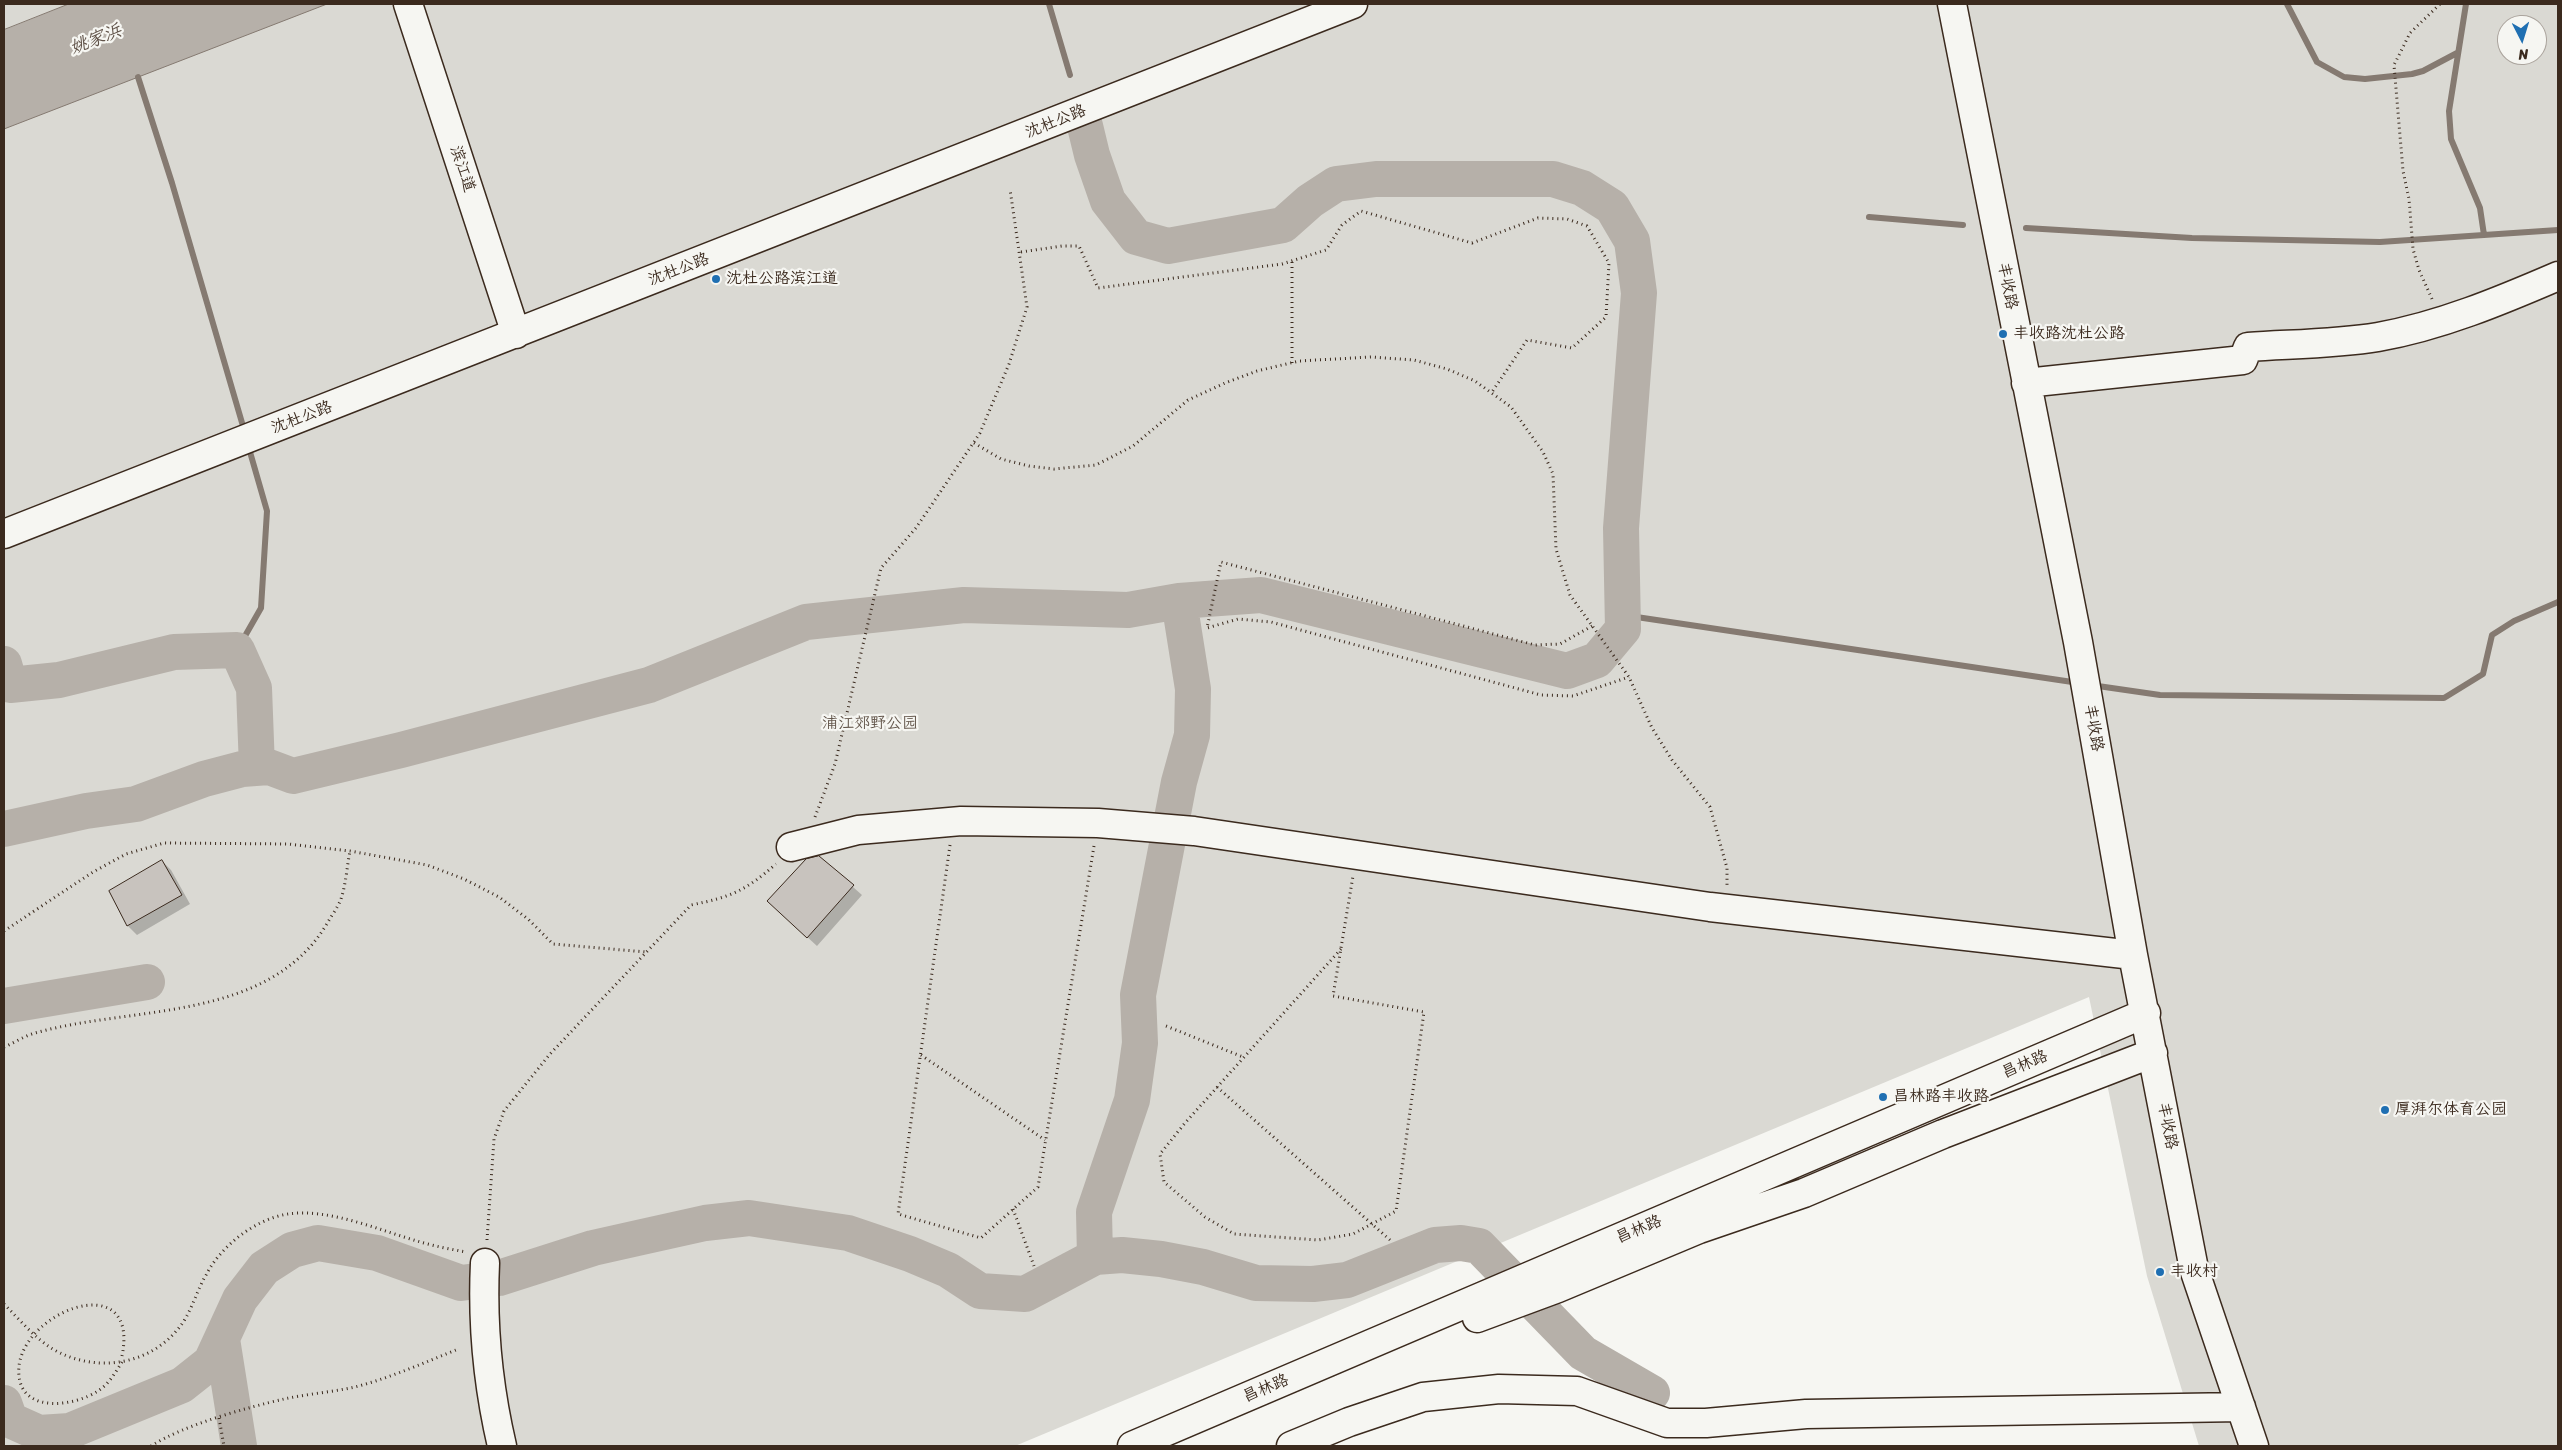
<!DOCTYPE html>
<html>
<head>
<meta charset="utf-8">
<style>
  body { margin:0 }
  #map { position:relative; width:2562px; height:1450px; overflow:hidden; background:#f6f6f2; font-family:Sriracha,sans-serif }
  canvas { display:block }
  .frame { position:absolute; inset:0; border:5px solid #3b2a1e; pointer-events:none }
  .north { position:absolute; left:2497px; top:15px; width:50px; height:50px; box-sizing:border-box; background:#f6f6f2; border:1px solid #aba49d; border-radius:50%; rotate:175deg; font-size:14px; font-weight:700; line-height:20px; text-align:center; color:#3b2a1e }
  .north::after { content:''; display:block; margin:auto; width:18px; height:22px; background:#1f6fb2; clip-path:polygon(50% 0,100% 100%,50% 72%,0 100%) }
</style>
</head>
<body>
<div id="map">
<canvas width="2562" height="1450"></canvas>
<div class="frame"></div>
<div class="north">N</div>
</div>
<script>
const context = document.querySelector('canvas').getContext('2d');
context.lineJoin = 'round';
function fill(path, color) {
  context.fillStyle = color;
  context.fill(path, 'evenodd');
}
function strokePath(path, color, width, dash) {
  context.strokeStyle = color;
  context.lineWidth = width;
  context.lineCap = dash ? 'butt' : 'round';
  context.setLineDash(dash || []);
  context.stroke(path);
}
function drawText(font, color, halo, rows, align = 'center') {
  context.font = font + ' Sriracha,"LXGW WenKai TC",sans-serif';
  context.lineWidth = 4.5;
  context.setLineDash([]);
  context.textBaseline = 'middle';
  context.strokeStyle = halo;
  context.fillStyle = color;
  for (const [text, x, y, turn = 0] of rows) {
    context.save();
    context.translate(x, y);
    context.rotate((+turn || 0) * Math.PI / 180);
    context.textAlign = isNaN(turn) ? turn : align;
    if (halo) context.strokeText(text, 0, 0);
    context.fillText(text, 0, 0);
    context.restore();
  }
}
const green = new Path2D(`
  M4 4H2558V1446H2199L2147 1276 2089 997 1015 1446H4ZM2507 25H2537V55H2507Z`);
const water = new Path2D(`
  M69 4H327L4 129V30Z`);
const shadow = new Path2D(`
  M819 857 862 895 817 946 778 910Z
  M162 861 171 870 190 904 137 935 128 926 110 892Z`);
const stream = new Path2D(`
  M1049 4 1070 75
  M2287 4 2317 62 2344 77 2365 79 2412 74 2423 71 2457 53
  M2466 4 2449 111 2451 139 2480 208 2484 235
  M138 77 172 183 245 433
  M1869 217 1963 225
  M2026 228 2192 238 2380 242 2558 230
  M1623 615 2079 683
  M237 650 261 608 267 511 248 445
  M2091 685 2160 695 2444 698 2483 674 2492 635 2514 621 2558 602`);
const river = new Path2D(`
  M4 664 10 685 59 680 174 652 237 650 254 688 257 768
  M4 829 86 811 136 804 204 779 242 769 269 767 293 776 401 750 649 685 806 622 964 605 1128 610 1179 601 1261 595 1567 671 1597 660 1623 629 1621 528 1639 293 1632 241 1612 207 1582 188 1553 179H1376L1336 184 1310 201 1283 225 1168 246 1136 237 1108 201 1092 155 1085 126
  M4 1006 147 982
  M1095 1257 1094 1212 1132 1100 1140 1043 1138 995 1179 782 1192 735 1193 689 1179 601
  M222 1339 239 1446
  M4 1403 10 1420 39 1433 70 1431 182 1385 211 1362 240 1299 264 1268 292 1250 318 1243 377 1253 461 1283 499 1278 593 1248 642 1237 705 1223 749 1218 848 1233 910 1254 948 1270 980 1291 1025 1294 1095 1257 1122 1255 1161 1259 1203 1267 1256 1283 1313 1284 1347 1280 1435 1245 1461 1243 1479 1246 1583 1353 1652 1393`);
const building = new Path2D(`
  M819 856 854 885 807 938 767 901 806 859Z
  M162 860 182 895 127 926 109 891Z`);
const path = new Path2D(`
  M1021 252 1062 246H1079L1098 288 1282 264 1326 250 1342 225 1361 211 1472 243 1538 218 1567 219 1587 226 1609 263 1606 317 1572 348 1527 340 1492 392
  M2432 299 2419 270 2413 249 2409 199 2403 171 2394 65 2410 33 2440 4
  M1292 363V261
  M974 443 1001 459 1029 466 1054 469 1096 465 1133 446 1188 400 1225 383 1257 371 1299 361 1371 357 1414 360 1447 369 1475 381 1511 407 1543 452 1553 474 1556 549 1570 595 1629 677 1652 728 1672 760 1710 807 1727 868V885
  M1592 626 1560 644 1535 645 1221 562 1207 628 1238 619 1271 622 1541 695 1573 696 1629 677
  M815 817 835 764 881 568 916 528 980 433 1009 364 1027 307 1010 189
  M950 845 898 1214 981 1238 1038 1187 1094 846
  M4 931 93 872 126 854 164 843 288 844 350 851 427 865 464 879 499 897 528 919 553 944 646 952
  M1341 949 1185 1123 1160 1154 1164 1182 1205 1217 1234 1234 1318 1240 1353 1234 1396 1211 1424 1012 1333 996 1353 876
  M1166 1026 1243 1057
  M4 1047C14 1043 24 1036 35 1033 133 1005 269 1023 328 922 332 915 338 907 341 899 346 884 347 866 350 851
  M921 1055 1045 1140
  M1217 1087 1390 1240
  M1013 1209 1034 1266
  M487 1240 494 1139 504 1111 550 1054 691 905C731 897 745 891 776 864
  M4 1304C19 1319 34 1337 51 1348 92 1373 147 1367 178 1329 191 1314 196 1292 206 1275 221 1246 255 1219 288 1214 329 1208 379 1230 417 1241 433 1246 450 1249 466 1252
  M122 1362C115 1373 109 1384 98 1391 75 1406 23 1414 19 1376 12 1314 141 1263 122 1356
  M219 1418 224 1446
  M151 1446C184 1425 245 1408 284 1399 307 1394 332 1392 355 1387 390 1378 423 1363 456 1350`);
const minor = new Path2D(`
  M408 4 516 334
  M1952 4 2078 642 2133 955 2194 1269 2254 1446
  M2026 383 2243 360 2248 347C2291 344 2335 344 2378 337 2440 326 2500 301 2558 276
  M4 534 1353 4
  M791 847 858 830 961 821 1098 823 1194 831 1710 907 2133 955
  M485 1263C482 1326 488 1386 502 1446
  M1477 1318 1558 1288 1699 1229 1804 1193 1943 1134 2153 1053
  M1132 1446 2146 1013
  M1291 1446 1349 1422 1423 1397 1499 1389 1577 1391 1667 1423H1706L1806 1414 2241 1407`);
const markers = [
  [716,279,5,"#1f6fb2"],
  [2003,334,5,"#1f6fb2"],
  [1883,1097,5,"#1f6fb2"],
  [2385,1110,5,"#1f6fb2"],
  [2160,1272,5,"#1f6fb2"]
];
const streetNames = [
  ["沈杜公路",1056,122,-22],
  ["滨江道",462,169,72],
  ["沈杜公路",679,270,-21],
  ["丰收路",2007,286,79],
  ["沈杜公路",302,418,-21],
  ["丰收路",2093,728,80],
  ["昌林路",2025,1065,-23],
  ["丰收路",2167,1126,79],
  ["昌林路",1639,1230,-23],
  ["昌林路",1266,1389,-23]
];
const poiNames = [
  ["沈杜公路滨江道",726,279],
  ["丰收路沈杜公路",2013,334],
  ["昌林路丰收路",1893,1097],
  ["厚湃尔体育公园",2395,1110],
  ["丰收村",2170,1272]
];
const parkNames = [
  ["浦江郊野公园",870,724]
];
const waterNames = [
  ["姚家浜",96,40,-21]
];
fill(green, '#dad9d3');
fill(water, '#b6b0a9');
strokePath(water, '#857a71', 1);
fill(shadow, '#0003');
strokePath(stream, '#857a71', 6);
strokePath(river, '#b6b0a9', 36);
fill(building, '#c8c3be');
strokePath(building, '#3b2a1e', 1);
strokePath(minor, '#3b2a1e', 31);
strokePath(path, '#3b2a1e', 3, [1, 4]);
strokePath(minor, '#f6f6f2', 28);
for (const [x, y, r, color] of markers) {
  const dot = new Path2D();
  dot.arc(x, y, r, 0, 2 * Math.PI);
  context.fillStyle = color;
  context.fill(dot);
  strokePath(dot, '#f6f6f2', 2);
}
drawText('16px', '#3b2a1e', '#f6f6f2', streetNames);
drawText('16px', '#3b2a1e', '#f6f6f2', poiNames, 'left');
drawText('16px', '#63564b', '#f6f6f2', parkNames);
drawText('italic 18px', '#605248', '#f6f6f2', waterNames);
</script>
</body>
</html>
